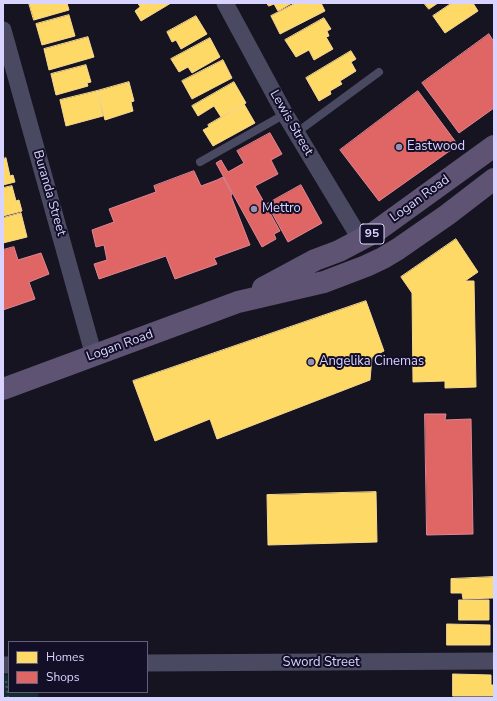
<!DOCTYPE html>
<html>
<head>
<meta charset="utf-8">
<style>
  body { margin:0 }
  #map { position:relative; width:497px; height:701px; overflow:hidden; background:#161421; font-family:"Nunito Sans",sans-serif }
  canvas { display:block }
  .frame { position:absolute; inset:0; border:4px solid #d9d4ff; pointer-events:none }
  .legend { position:absolute; left:8px; top:641px; width:140px; height:52px; box-sizing:border-box; background:#130f26; border:1px solid #625e7d; margin:0; padding:5px 7px; list-style:none; font-size:12px; color:#d9d4ff }
  .legend li { display:flex; align-items:center; gap:8px; height:20px }
  .legend b { width:20px; border:1px solid #625e7d }
</style>
</head>
<body>
<div id="map">
<canvas width="497" height="701"></canvas>
<div class="frame"></div>
<ul class="legend">
<li><b style="height:11px;background:#ffd966"></b>Homes</li>
<li><b style="height:11px;background:#e06666"></b>Shops</li>
</ul>
</div>
<script>
const context = document.querySelector('canvas').getContext('2d');
context.lineJoin = 'round';
function fill(path, color) {
  context.fillStyle = color;
  context.fill(path, 'evenodd');
}
function strokePath(path, color, width, dash) {
  context.strokeStyle = color;
  context.lineWidth = width;
  context.lineCap = dash ? 'butt' : 'round';
  context.setLineDash(dash || []);
  context.stroke(path);
}
function drawText(font, color, halo, rows, align = 'center') {
  context.font = font + ' "Nunito Sans",sans-serif';
  context.lineWidth = 4;
  context.setLineDash([]);
  context.textBaseline = 'middle';
  context.strokeStyle = halo;
  context.fillStyle = color;
  for (const [text, x, y, turn = 0] of rows) {
    context.save();
    context.translate(x, y);
    context.rotate((+turn || 0) * Math.PI / 180);
    context.textAlign = isNaN(turn) ? turn : align;
    if (halo) context.strokeText(text, 0, 0);
    context.fillText(text, 0, 0);
    context.restore();
  }
}
const green = new Path2D(`
  M3 675H9V692H38L39 698H3Z`);
const homes = new Path2D(`
  M29 3H67L69 10 34 20Z
  M138 3H171L141 21 135 11 140 7Z
  M267 3H292L278 11 274 4 269 6Z
  M296 3H321L325 11 280 34 271 16Z
  M424 3H438L429 9Z
  M452 3H473L478 11 445 33 433 16Z
  M69 15 75 36 42 45 36 24Z
  M196 16 207 34 181 49 176 40 172 42 167 32Z
  M324 18 331 29 327 31 329 36 326 37 333 49 314 60 309 50 296 57 285 40Z
  M88 37 94 57 49 70 44 49Z
  M210 38 220 57 192 73 188 67 179 72 171 59Z
  M351 51 356 59 351 62 356 71 340 81 342 84 330 91 331 94 319 101 306 78Z
  M223 60 232 78 192 99 182 81Z
  M86 65 91 82 87 83 88 86 56 95 51 74Z
  M129 82 134 101 131 102 133 111 105 120 97 91Z
  M234 82 246 103 221 117 214 106 198 116 192 106Z
  M97 91 103 116 66 126 60 100Z
  M244 104 255 123 213 146 203 130 209 127 208 125Z
  M6 158 10 176 13 175 15 182 3 185V159Z
  M12 186 16 201 19 200 22 211 3 216V188Z
  M21 213 27 237 3 243V218Z
  M456 239 478 272 465 281H474L476 387 445 388V381L413 382 412 293 401 277Z
  M366 301 384 351 372 357 370 380 217 439 210 419 155 441 133 381Z
  M376 492 377 542 268 545 267 495Z
  M493 577V598L463 599 462 593H451V579Z
  M459 600H489V620H459Z
  M447 624 490 625V645H447Z
  M453 674 491 675V685H494V696H453Z`);
const shops = new Path2D(`
  M489 34 494 42V108L459 133 422 83Z
  M418 91 458 145 379 201 340 150Z
  M270 133 282 154 271 160 278 174 255 186 280 231 274 234 276 239 262 247 216 163 221 160 228 172 244 163 237 151Z
  M194 171 201 186 217 180 223 177 232 194 231 196 250 245 214 258 217 264 175 279 166 256 99 279 94 264 107 260 104 245 96 247 92 230 114 222 109 209 156 192 154 186Z
  M301 185 322 223 288 242 267 204Z
  M14 247 18 260 41 253 49 274 29 282 35 299 3 310V250Z
  M425 414H446L445 420 471 419 473 534 427 535Z`);
const path = new Path2D(`
  M6 681 8 698`);
const service = new Path2D(`
  M296 133 379 72
  M200 162 285 114`);
const minor = new Path2D(`
  M225 3 285 114 361 240
  M3 30 94 356
  M147 663 494 661
  M3 665H9`);
const primary = new Path2D(`
  M263 288 315 260 339 251 375 232 494 146
  M3 389 238 302 324 282 366 266 383 258 398 249 447 215 494 179`);
const markers = [
  [399,147,4,"#9591b1"],
  [254,209,4,"#9591b1"],
  [311,362,4,"#9591b1"]
];
const shields = [
  [372,234,24]
];
const shieldNames = [
  ["95",372,234]
];
const streetNames = [
  ["Lewis Street",291,123,60],
  ["Buranda Street",49,193,74],
  ["Logan Road",420,199,-36],
  ["Logan Road",120,346,-20],
  ["Sword Street",321,663]
];
const poiNames = [
  ["Eastwood",407,147],
  ["Mettro",262,209],
  ["Angelika Cinemas",319,362]
];
fill(green, '#132c2d');
fill(homes, '#ffd966');
strokePath(homes, '#f4d894', 1);
fill(shops, '#e06666');
strokePath(shops, '#de8794', 1);
strokePath(path, '#44505f', 2.5, [2, 3]);
strokePath(service, '#4a4962', 8);
strokePath(minor, '#4a4962', 17);
strokePath(primary, '#5e5373', 22);
for (const [x, y, r, color] of markers) {
  const dot = new Path2D();
  dot.arc(x, y, r, 0, 2 * Math.PI);
  context.fillStyle = color;
  context.fill(dot);
  strokePath(dot, '#130f26', 1.5);
}
for (const [x, y, w] of shields) {
  const box = new Path2D();
  box.roundRect(x - w / 2, y - 10, w, 20, 3);
  context.fillStyle = '#130f26';
  context.fill(box);
  strokePath(box, '#d9d4ff', 1);
}
drawText('bold 12px', '#d9d4ff', null, shieldNames);
drawText('13px', '#d9d4ff', '#130f26', streetNames);
drawText('13px', '#d9d4ff', '#130f26', poiNames, 'left');
</script>
</body>
</html>
